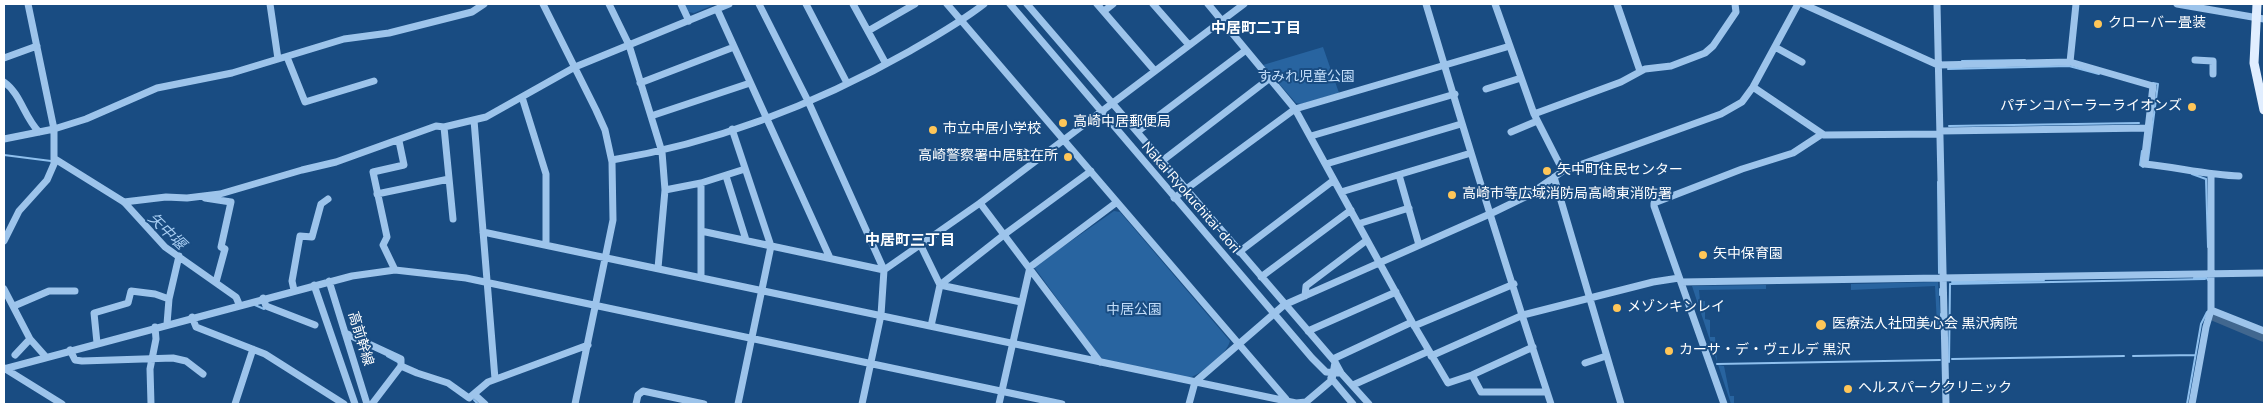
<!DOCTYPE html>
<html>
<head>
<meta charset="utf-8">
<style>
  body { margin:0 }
  #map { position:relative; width:2268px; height:408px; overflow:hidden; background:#194c82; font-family:"Nunito Sans",sans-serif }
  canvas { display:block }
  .frame { position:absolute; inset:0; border:5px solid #fff; pointer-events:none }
</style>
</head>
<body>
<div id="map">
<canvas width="2268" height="408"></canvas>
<div class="frame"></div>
</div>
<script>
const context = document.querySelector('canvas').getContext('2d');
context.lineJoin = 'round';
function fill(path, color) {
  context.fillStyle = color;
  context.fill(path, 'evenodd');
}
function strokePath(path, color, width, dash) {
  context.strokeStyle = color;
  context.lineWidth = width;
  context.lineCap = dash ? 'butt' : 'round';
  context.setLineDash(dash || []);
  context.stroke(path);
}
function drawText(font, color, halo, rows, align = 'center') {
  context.font = font + ' "Nunito Sans","Noto Sans JP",sans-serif';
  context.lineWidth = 4;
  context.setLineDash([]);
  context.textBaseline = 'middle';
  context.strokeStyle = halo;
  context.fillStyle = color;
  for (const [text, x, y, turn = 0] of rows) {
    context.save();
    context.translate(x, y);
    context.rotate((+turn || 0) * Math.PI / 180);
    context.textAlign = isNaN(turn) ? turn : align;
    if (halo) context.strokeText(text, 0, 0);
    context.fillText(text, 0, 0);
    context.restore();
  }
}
const green = new Path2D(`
  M684 4H716L694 13 688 12Z
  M1323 47 1339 93 1301 104 1296 103 1263 65Z
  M1114 211 1120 212 1230 341C1226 355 1203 373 1189 378L1102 360 1034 267Z
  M1938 282 1941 325H1937L1935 286 1851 290V284Z
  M1766 285V289L1699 290 1700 301H1705V319L1710 320V337H1715L1717 362 1718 365 1724 366 1730 396H1734V404H1731L1692 286Z`);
const stream = new Path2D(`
  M1962 61 2025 60
  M1948 69 2069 66 2099 74
  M1949 126 2139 123
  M2142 151 2140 165 2143 167
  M4 155 51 161
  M2148 160 2158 84 2153 83
  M2192 174 2206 179 2208 247
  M1938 182 1939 273
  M2194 278 2206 277 2208 280
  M1952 282 2044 280
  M1940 289V295
  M255 305 264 309
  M1941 314V325
  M2263 336 2264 334
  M387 356 398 362
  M2133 356 2195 355
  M1952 359 2124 356
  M1949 362 1950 284 2205 279
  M1717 364 1940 360
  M474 400 478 404
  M2187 404 2201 324 2207 312`);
const river = new Path2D(`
  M2214 315 2264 336`);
const minor = new Path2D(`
  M270 4 278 59
  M543 4 596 110 605 130 612 162 613 220 575 404
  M609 4 629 45 662 152 665 190 658 268
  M681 4 689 21
  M759 4 808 101 884 270 881 315 862 404
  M806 4 847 83
  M853 4 886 64
  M947 4 1286 399
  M1010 4 1312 358 1326 372 1338 373
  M1027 4 1335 362 1341 373 1369 404
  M1097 4 1155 71
  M1153 4 1189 45
  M1208 4 1295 109 1412 322 1448 383 1472 375 1533 347
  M1426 4C1466 138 1507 271 1551 404
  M1495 4 1534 114 1563 171
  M1617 4 1640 71
  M1803 4 1938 65 2070 62 2153 86 2144 164C2176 167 2207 175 2239 176
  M1937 4 1946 404
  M2177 4 2264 19
  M717 9 830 258
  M1104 11 1113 4
  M868 31 915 4
  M1775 47 1802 62
  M287 57 305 102 374 81
  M4 58 37 46
  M2195 60 2213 61V74
  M2070 62 2076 4
  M4 82C21 94 24 117 39 132
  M640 83 734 47
  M1753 87 1824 135 1940 134
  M1486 89 1521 78
  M522 97 546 174V244
  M1534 114 1621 82 1645 69 1671 66 1705 53 1713 46 1736 12 1735 4
  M651 116 750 83
  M474 120 495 379
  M732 129 771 246 738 404
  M1940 131 2149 128
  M1137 132 1246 50
  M1511 132 1537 121
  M1311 136 1455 94
  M4 139 54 129 86 119 157 88 232 73 344 39 389 33 472 12 484 4
  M55 159 124 202 165 247 236 297 239 304
  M612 160C716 143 818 103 910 51 936 36 961 22 984 4
  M1162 161 1270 78
  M1326 164 1461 124
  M1399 175 1419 245
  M726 176 746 240
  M1554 177 1621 404
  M665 190 701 183 745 169
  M1341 192 1471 153
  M377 194 449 179
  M205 198 231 202 221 247 225 249 216 282
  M1174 198 1295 109 1510 46
  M124 202 166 197 187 198 220 194 302 170 336 162 436 126 444 127
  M980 203 1100 362
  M453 219 444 127 486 117 575 67 729 4
  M1358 224 1409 208
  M701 231 884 270 980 203 1244 4
  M483 232 1296 403 1306 402 1332 380 1335 362
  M4 241 19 211 47 180 54 164V129L28 4
  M921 246 940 285 1021 302
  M1239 252 1334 180
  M395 270 383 245 387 237 373 172 404 165 399 141
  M701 277V183
  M1261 277 1351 210
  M329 281 367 404
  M1681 282 2264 273
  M314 285 355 404
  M4 289 30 339 46 357
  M294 290 292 281 300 236 312 237 321 204 328 199
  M1305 296 1306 286 1367 240
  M263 298 266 306 315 325
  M14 306 49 291H75
  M2211 310 2264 331
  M192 317 196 327 265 354 344 404
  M167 324 169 299 179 256
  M931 326 940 285 1005 234 1091 171
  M1414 326 1514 284
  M1308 331 1396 292
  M345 333 401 359V366L372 404
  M97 343 94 313 128 303 131 291 155 294 169 299
  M70 350 75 360 82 361 173 358 186 361 203 374
  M15 355 30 339
  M1431 356 1523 315 1653 282 1679 278
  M1333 359 1412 322
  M1585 363 1606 356
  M401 366 417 373 448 383 469 398 488 382 588 345
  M4 368 62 404
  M4 369 352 276 395 270 466 278 1062 404
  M1472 375 1481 392H1547
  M1331 378 1353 404
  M1353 385 1429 351
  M474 394 485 404
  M151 404 150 369 156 339 155 327
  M235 404 253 349
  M636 404 638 395 643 391 704 404
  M999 404 1030 267 1117 202
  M1189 404 1195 382 1284 305 1492 213 1527 196 1563 171 1721 114 1742 102 1753 87 1798 4
  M1724 404 1654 206V203L1742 169 1793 153 1822 134
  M2192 404 2206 327 2211 310V175`);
const major = new Path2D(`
  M2257 4 2254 63 2264 110`);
const markers = [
  [2098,24,5,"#ffc658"],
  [2192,107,5,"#ffc658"],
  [1063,123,5,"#ffc658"],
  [933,130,5,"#ffc658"],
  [1068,157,5,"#ffc658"],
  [1547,171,5,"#ffc658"],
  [1452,195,5,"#ffc658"],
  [1703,255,5,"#ffc658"],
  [1617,308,5,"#ffc658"],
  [1821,325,6,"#ffc658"],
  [1669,351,5,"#ffc658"],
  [1848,389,5,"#ffc658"]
];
const poiNames = [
  ["クローバー畳装",2108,24],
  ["パチンコパーラーライオンズ",2182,107,"right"],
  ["高崎中居郵便局",1073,123],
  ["市立中居小学校",943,130],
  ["高崎警察署中居駐在所",1058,157,"right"],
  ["矢中町住民センター",1557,171],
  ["高崎市等広域消防局高崎東消防署",1462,195],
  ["矢中保育園",1713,255],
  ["メゾンキンレイ",1627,308],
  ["医療法人社団美心会 黒沢病院",1832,325],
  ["カーサ・デ・ヴェルデ 黒沢",1679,351],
  ["ヘルスパーククリニック",1858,389]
];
const parkNames = [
  ["すみれ児童公園",1306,78],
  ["中居公園",1134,311]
];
const streetNames = [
  ["Nakai Ryokuchitai-dori",1190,198,49],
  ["高前幹線",360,339,73]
];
const neighbourhoodNames = [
  ["中居町二丁目",1256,29],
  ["中居町三丁目",910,241]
];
const waterNames = [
  ["矢中堰",166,232,44]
];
fill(green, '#2864a0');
strokePath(stream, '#8fc0ee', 2);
strokePath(river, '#41678f', 12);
strokePath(minor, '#9dc4eb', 7);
strokePath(major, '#e1eeff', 9);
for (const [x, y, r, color] of markers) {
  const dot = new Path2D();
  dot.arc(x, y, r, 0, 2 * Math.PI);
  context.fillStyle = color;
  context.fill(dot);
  strokePath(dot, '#194c82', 2);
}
drawText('14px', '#fff', '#194c82', poiNames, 'left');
drawText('14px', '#c2ddf9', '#194c82', parkNames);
drawText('14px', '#fff', '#194c82', streetNames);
drawText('bold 15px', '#fff', '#194c82', neighbourhoodNames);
drawText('italic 15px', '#a8cef3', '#194c82', waterNames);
</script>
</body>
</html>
